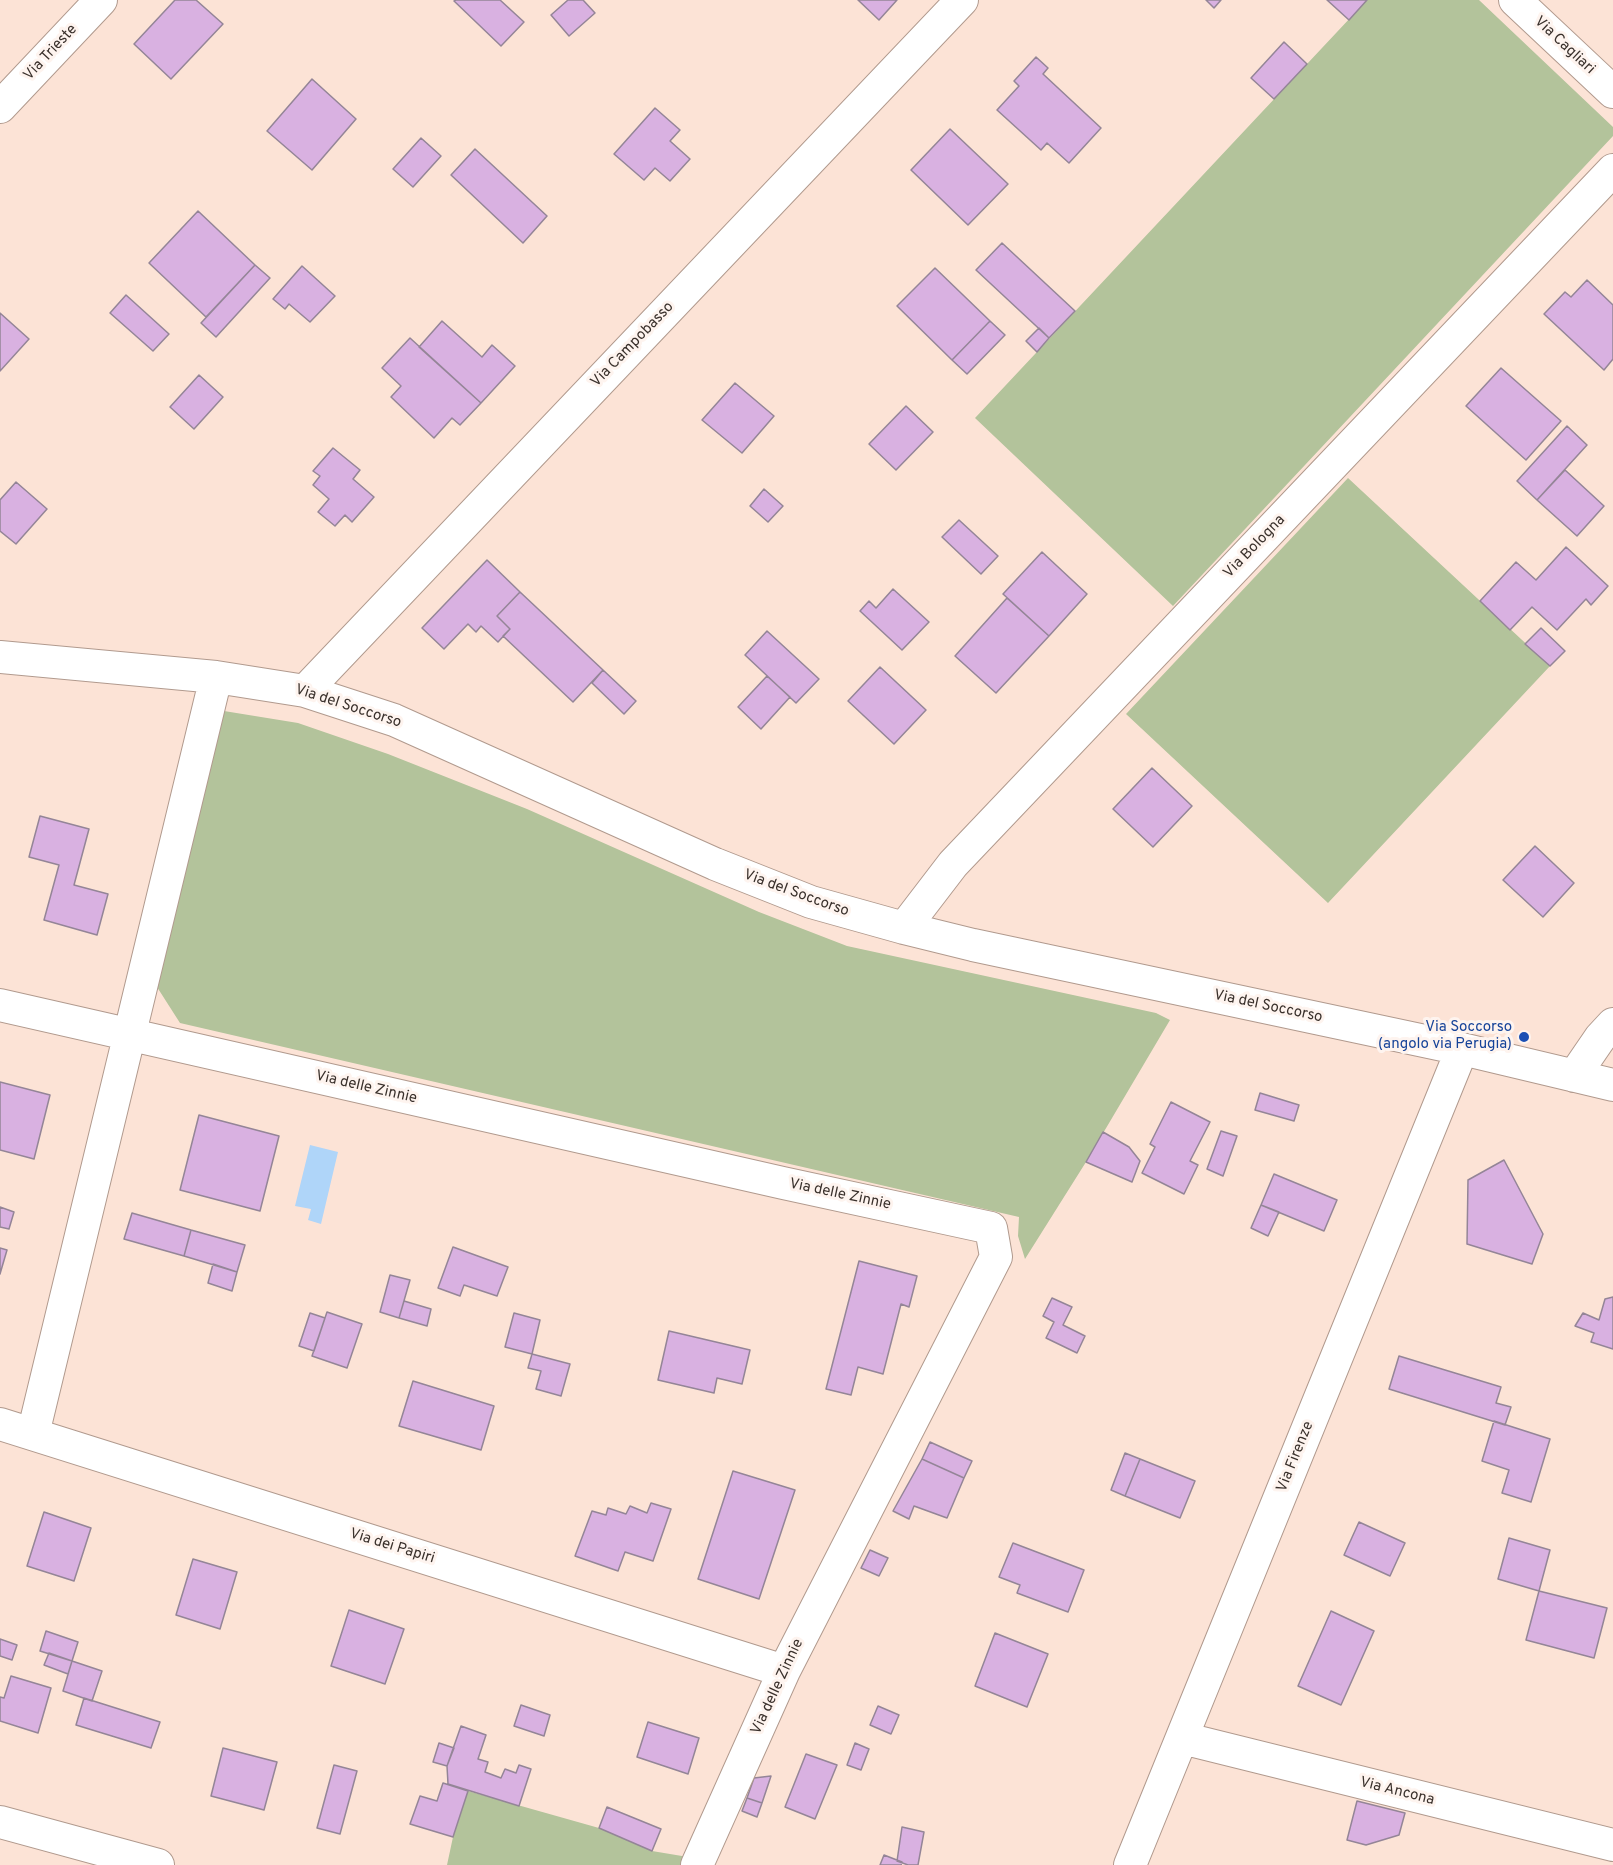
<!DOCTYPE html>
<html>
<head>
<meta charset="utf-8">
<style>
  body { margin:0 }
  canvas { display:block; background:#fce3d6 }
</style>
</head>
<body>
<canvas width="1613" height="1865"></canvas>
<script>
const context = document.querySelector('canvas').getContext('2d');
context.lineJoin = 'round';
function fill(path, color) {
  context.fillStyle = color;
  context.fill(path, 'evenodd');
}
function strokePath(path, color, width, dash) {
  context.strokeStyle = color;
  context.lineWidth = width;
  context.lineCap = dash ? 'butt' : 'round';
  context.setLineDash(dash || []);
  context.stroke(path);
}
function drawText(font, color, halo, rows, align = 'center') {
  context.font = font + ' Overpass,sans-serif';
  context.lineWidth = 6;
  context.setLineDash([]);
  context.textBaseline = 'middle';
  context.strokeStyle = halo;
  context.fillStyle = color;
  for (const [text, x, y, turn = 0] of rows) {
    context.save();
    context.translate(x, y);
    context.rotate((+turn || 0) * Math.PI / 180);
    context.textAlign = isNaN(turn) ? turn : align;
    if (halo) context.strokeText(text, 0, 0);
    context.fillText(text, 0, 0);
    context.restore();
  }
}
const green = new Path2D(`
  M1367 0H1479L1613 127V136L1173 606 975 418Z
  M1348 478 1550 666 1328 903 1126 714Z
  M224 711 298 723 388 754 527 809 759 912 847 946 1156 1013 1170 1020 1086 1162 1025 1259 1018 1236 1019 1217 180 1023 157 987Z
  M468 1791 599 1828 652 1851 688 1857 685 1865H447L453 1837Z`);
const water = new Path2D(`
  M310 1145 338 1152 321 1224 308 1220 311 1209 295 1206Z`);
const building = new Path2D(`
  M175 0H196L223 24 171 79 134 44Z
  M456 0H500L524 22 501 46 454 1Z
  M568 0H583L595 13 569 36 551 15Z
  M858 0H897L879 20Z
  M1206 0H1221L1214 8Z
  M1327 0H1367L1349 20Z
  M1284 42 1307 64 1274 99 1251 78Z
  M1036 57 1048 68 1043 74 1101 128 1069 163 1047 143 1041 150 997 110 1019 86 1014 81Z
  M312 79 356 119 312 170 267 131Z
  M655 108 680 130 670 141 690 159 670 181 655 168 644 180 614 154Z
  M950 129 1008 184 968 225 911 170Z
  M421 138 441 156 413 187 393 169Z
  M475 149 547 216 523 243 451 175Z
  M198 211 255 265 206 317 149 263Z
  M1002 243 1075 311 1049 338 976 270Z
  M255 265 270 278 216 337 201 323Z
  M302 266 335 296 310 322 289 304 285 309 273 299Z
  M935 268 990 321 952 360 897 306Z
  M1587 280 1613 305V359L1604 370 1544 314 1565 292 1571 297Z
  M126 295 169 334 153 351 110 313Z
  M0 313 29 339 0 371Z
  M442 321 482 357 492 345 515 366 481 403 419 347Z
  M990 321 1005 335 967 374 952 360Z
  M1039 328 1049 338 1037 352 1026 341Z
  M410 338 481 403 460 425 452 418 434 438 391 397 401 386 382 368Z
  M1501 368 1561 421 1526 460 1466 406Z
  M199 375 223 397 194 429 170 407Z
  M735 383 774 416 742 453 702 420Z
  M906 406 933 432 896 470 869 444Z
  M1567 426 1587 445 1537 500 1517 481Z
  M333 448 360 470 353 479 374 497 352 522 345 515 335 526 318 512 329 499 313 485 320 476 313 471Z
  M1565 470 1604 506 1577 536 1537 500Z
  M16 482 47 509 16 544 0 531V500Z
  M764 489 783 506 768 522 750 506Z
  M959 520 998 556 981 574 942 537Z
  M1566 547 1608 586 1591 605 1586 599 1557 630 1532 607 1510 630 1480 601 1516 562 1536 580Z
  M1042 552 1087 594 1049 636 1003 594Z
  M487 560 520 592 497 616 510 629 498 642 481 626 476 632 468 624 444 649 422 628Z
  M893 589 929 622 902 650 860 611 869 601 876 608Z
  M520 592 603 670 573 702 503 636 510 629 497 616Z
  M1007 598 1049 636 996 693 955 656Z
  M1541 628 1565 651 1550 666 1525 644Z
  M767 631 819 679 796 703 745 655Z
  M880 667 926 710 894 744 848 701Z
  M603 670 636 701 624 714 592 683Z
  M767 676 790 697 761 729 738 707Z
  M1152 768 1192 806 1153 847 1113 809Z
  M40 816 89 829 74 885 108 894 97 935 44 920 59 865 29 857Z
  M1535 846 1574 883 1543 917 1503 880Z
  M0 1082 50 1095 34 1159 0 1150Z
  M1260 1093 1299 1105 1294 1121 1255 1110Z
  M1171 1102 1210 1122 1190 1161 1198 1165 1184 1194 1142 1173 1155 1147 1150 1144Z
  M199 1115 279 1136 260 1211 180 1190Z
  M1221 1131 1237 1136 1223 1176 1207 1169Z
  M1103 1132 1129 1147 1140 1161 1132 1182 1086 1162Z
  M1504 1160 1543 1234 1532 1264 1467 1244 1468 1180Z
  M1274 1174 1337 1200 1324 1231 1261 1205Z
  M1261 1205 1279 1212 1268 1236 1251 1228Z
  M0 1207 14 1212 9 1229 0 1227Z
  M132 1213 191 1230 184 1256 124 1239Z
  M191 1230 245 1245 237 1272 184 1256Z
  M453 1247 508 1267 497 1296 464 1285 460 1296 438 1288Z
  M0 1248 7 1250 0 1274Z
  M859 1261 917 1276 909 1307 901 1304 883 1374 858 1367 851 1395 826 1389Z
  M213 1264 237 1272 232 1291 208 1283Z
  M390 1275 410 1280 399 1318 380 1312Z
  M1613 1297V1349L1591 1342 1594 1333 1575 1326 1583 1313 1599 1320 1605 1299Z
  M1052 1298 1072 1307 1063 1325 1085 1336 1077 1353 1046 1338 1054 1322 1043 1316Z
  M404 1301 431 1309 427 1326 399 1318Z
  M327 1312 362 1324 347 1368 312 1356Z
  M310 1313 325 1318 314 1351 299 1346Z
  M514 1313 540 1320 532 1354 505 1347Z
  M669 1331 750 1350 742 1384 717 1378 714 1393 658 1380Z
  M532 1354 570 1364 561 1396 536 1389 541 1371 528 1368Z
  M1399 1356 1501 1387 1496 1403 1511 1407 1505 1425 1389 1389Z
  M413 1381 494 1406 481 1450 399 1426Z
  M1494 1421 1550 1439 1531 1502 1502 1493 1509 1470 1482 1461Z
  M930 1442 972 1461 964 1478 922 1459Z
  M1125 1453 1140 1459 1125 1496 1111 1490Z
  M922 1459 964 1478 947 1518 914 1506 909 1519 893 1511Z
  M1140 1459 1195 1481 1180 1518 1125 1496Z
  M733 1471 795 1490 759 1599 698 1579Z
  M651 1503 671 1509 653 1561 625 1552 618 1571 575 1556 592 1511 606 1515 608 1508 626 1514 630 1506 647 1513Z
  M44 1512 91 1528 74 1581 27 1566Z
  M1359 1522 1405 1543 1390 1576 1344 1555Z
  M1509 1538 1550 1550 1539 1591 1498 1579Z
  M1013 1543 1084 1570 1068 1612 1017 1593 1020 1585 999 1577Z
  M870 1550 888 1558 879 1576 861 1568Z
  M193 1559 237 1572 220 1629 176 1615Z
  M1539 1591 1607 1608 1594 1658 1526 1640Z
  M349 1610 404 1629 385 1684 331 1666Z
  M1331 1611 1374 1631 1341 1705 1298 1686Z
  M46 1631 78 1642 72 1661 40 1651Z
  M995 1633 1048 1654 1027 1707 975 1686Z
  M0 1639 17 1645 12 1660 0 1656Z
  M49 1653 72 1661 68 1674 44 1665Z
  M72 1661 102 1671 92 1701 63 1691Z
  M11 1676 51 1688 38 1733 0 1721V1697L4 1698Z
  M84 1698 160 1722 151 1748 76 1725Z
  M521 1705 550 1715 544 1736 514 1726Z
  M878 1706 899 1715 891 1734 870 1725Z
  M648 1722 699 1738 688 1774 637 1757Z
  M461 1726 486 1735 478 1759 488 1762 485 1772 501 1778 505 1769 516 1773 519 1765 531 1769 519 1806 448 1784 447 1766Z
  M439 1743 454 1748 447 1766 433 1762Z
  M855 1743 869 1749 861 1770 847 1765Z
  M223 1748 277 1762 264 1810 211 1796Z
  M806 1754 837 1765 815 1819 785 1807Z
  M334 1765 357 1771 340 1834 317 1828Z
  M771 1776 762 1803 747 1798 754 1778Z
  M443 1783 468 1791 453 1837 410 1824 420 1796 437 1801Z
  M747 1798 762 1803 757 1817 742 1811Z
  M1357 1801 1405 1813 1399 1835 1366 1845 1347 1840Z
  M607 1807 661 1829 652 1851 599 1828Z
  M902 1827 924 1832 918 1865H908L897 1861Z
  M884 1855 902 1862 901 1865H880Z`);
const street = new Path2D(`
  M1515 0 1613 92
  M0 107 101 0
  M0 657 216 677 305 691 394 720 715 864 811 902 904 928 973 945 1462 1049 1613 1085
  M305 691 962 0
  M904 928 953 864 1613 170
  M0 1005 783 1183 991 1228 996 1257 784 1671 697 1865
  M1574 1076 1600 1038 1613 1024
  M0 1424 784 1671
  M33 1434 216 677
  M1182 1738 1613 1845
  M0 1822 158 1865
  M1130 1865 1462 1049`);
const markers = [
  [1524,1037,6,"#1a4fb4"]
];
const streetNames = [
  ["Via Cagliari",1564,46,43],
  ["Via Trieste",51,53,-47],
  ["Via Campobasso",633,345,-46],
  ["Via Bologna",1255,547,-46],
  ["Via del Soccorso",348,707,18],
  ["Via del Soccorso",796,894,20],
  ["Via del Soccorso",1268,1007,12],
  ["Via delle Zinnie",366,1088,13],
  ["Via delle Zinnie",840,1195,12],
  ["Via Firenze",1296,1457,-68],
  ["Via dei Papiri",392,1547,17],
  ["Via delle Zinnie",778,1687,-65],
  ["Via Ancona",1397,1792,14]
];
const transitNames = [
  ["Via Soccorso",1512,1028],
  ["(angolo via Perugia)",1512,1045]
];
fill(green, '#b3c39b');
fill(water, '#afd5f9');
fill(building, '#d9b1e1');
strokePath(building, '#948597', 1.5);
strokePath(street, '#b19a8e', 34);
strokePath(street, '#fff', 32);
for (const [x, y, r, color] of markers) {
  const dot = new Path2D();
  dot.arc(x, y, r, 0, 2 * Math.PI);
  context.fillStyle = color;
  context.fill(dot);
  strokePath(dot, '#fef4ef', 2);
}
drawText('15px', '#3a312c', '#fef4ef', streetNames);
drawText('15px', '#164399', '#fef4ef', transitNames, 'right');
</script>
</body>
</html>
